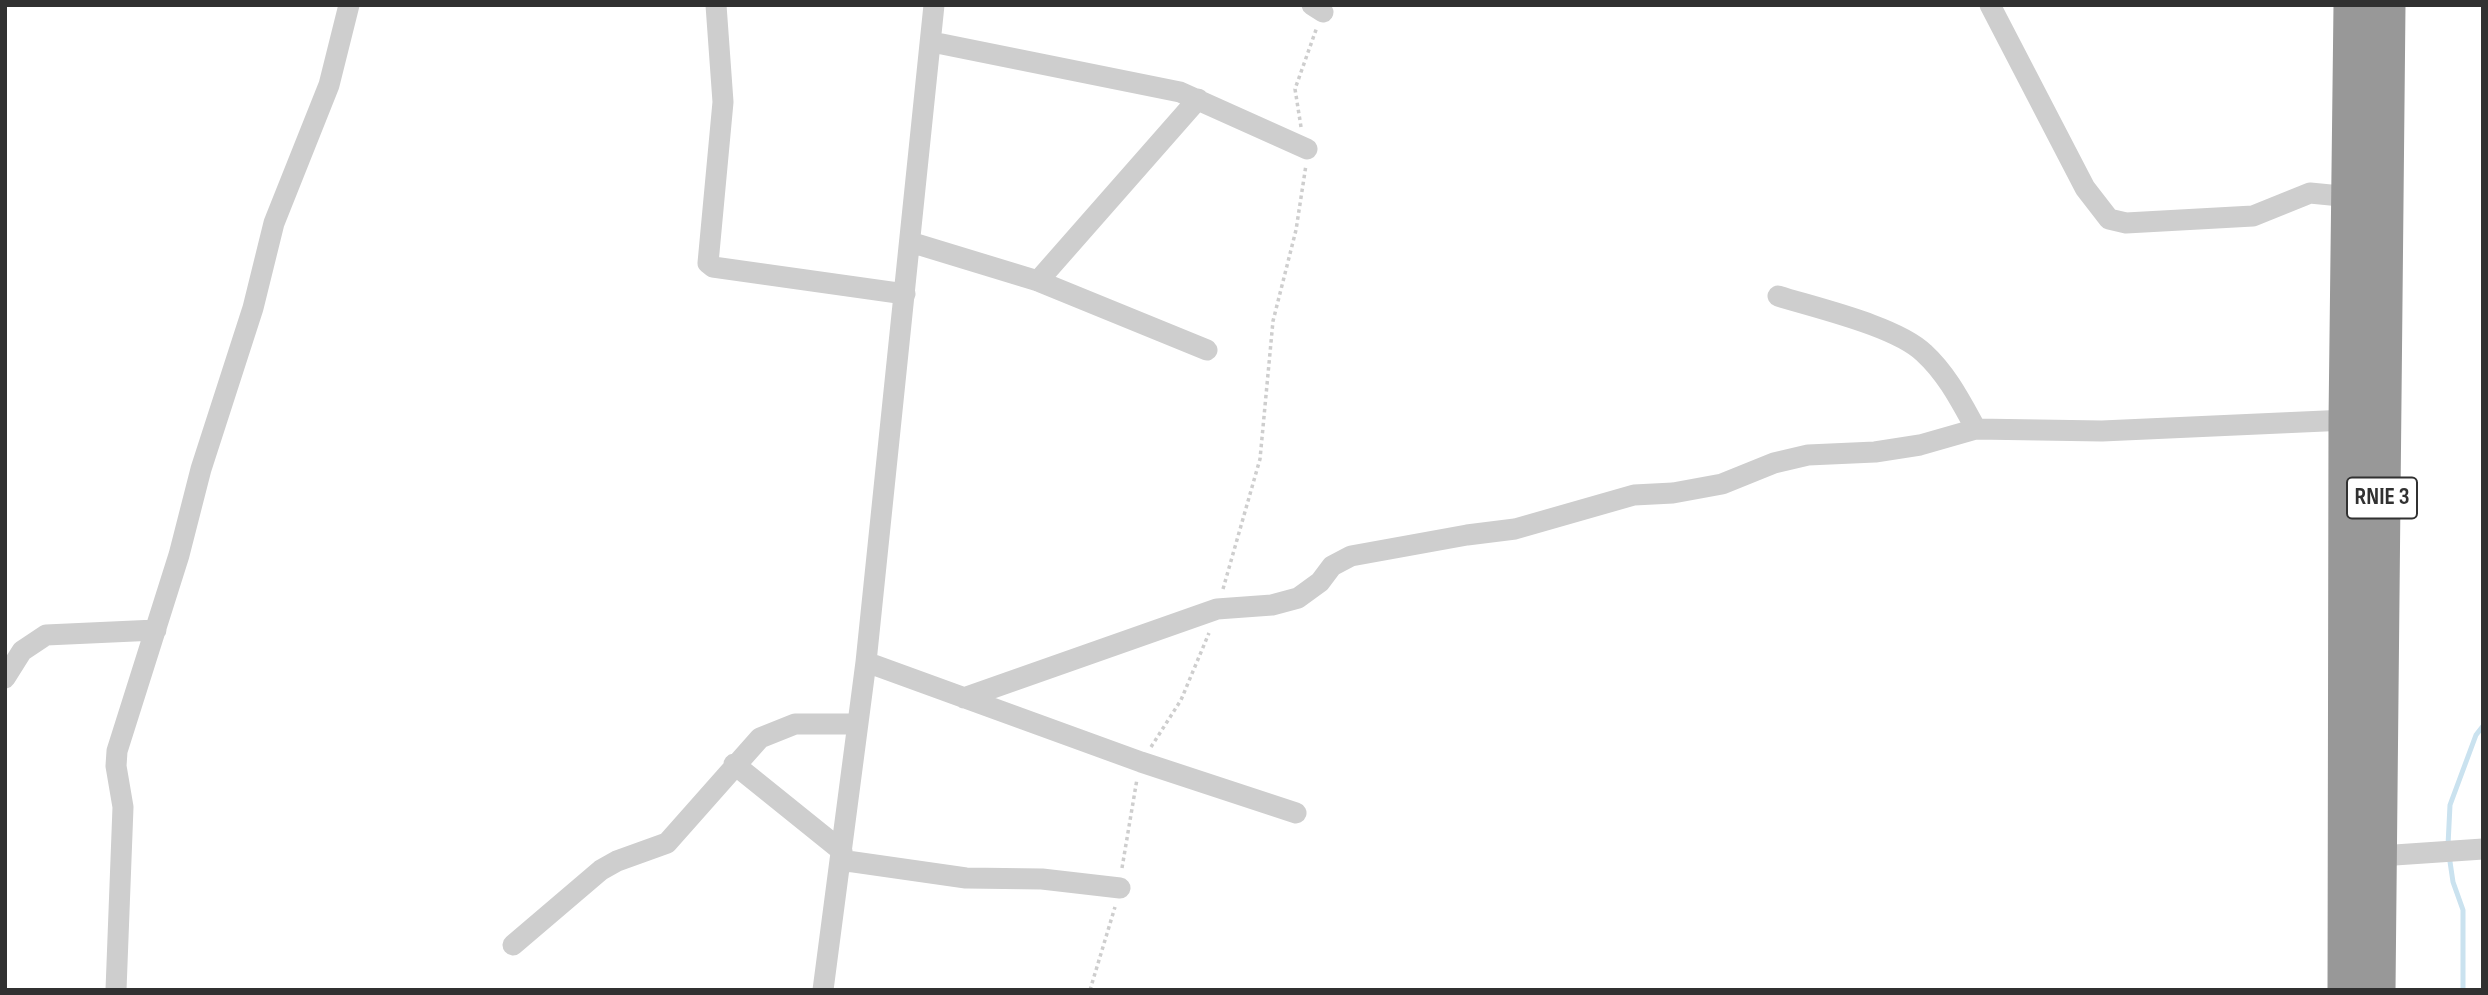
<!DOCTYPE html>
<html>
<head>
<meta charset="utf-8">
<style>
  body { margin:0 }
  #map { position:relative; width:2488px; height:995px; overflow:hidden; background:#fff; font-family:"Sofia Sans Condensed",sans-serif }
  canvas { display:block }
  .frame { position:absolute; inset:0; border:7px solid #313131; pointer-events:none }
</style>
</head>
<body>
<div id="map">
<canvas width="2488" height="995"></canvas>
<div class="frame"></div>
</div>
<script>
const context = document.querySelector('canvas').getContext('2d');
context.lineJoin = 'round';
function strokePath(path, color, width, dash) {
  context.strokeStyle = color;
  context.lineWidth = width;
  context.lineCap = dash ? 'butt' : 'round';
  context.setLineDash(dash || []);
  context.stroke(path);
}
function drawText(font, color, halo, rows, align = 'center') {
  context.font = font + ' "Sofia Sans Condensed",sans-serif';
  context.lineWidth = 7;
  context.setLineDash([]);
  context.textBaseline = 'middle';
  context.strokeStyle = halo;
  context.fillStyle = color;
  for (const [text, x, y, turn = 0] of rows) {
    context.save();
    context.translate(x, y);
    context.rotate((+turn || 0) * Math.PI / 180);
    context.textAlign = isNaN(turn) ? turn : align;
    if (halo) context.strokeText(text, 0, 0);
    context.fillText(text, 0, 0);
    context.restore();
  }
}
const stream = new Path2D(`
  M2448 845 2450 805 2476 735 2483 726
  M2449 855 2453 882 2463 910V990`);
const path = new Path2D(`
  M1301 127 1295 89 1317 27
  M1223 589 1260 459 1273 321 1296 230 1306 165
  M1151 747 1181 700 1209 633
  M1122 868 1137 779
  M1090 990 1115 907`);
const street = new Path2D(`
  M716 5 723 102 708 263 713 267 905 294
  M1312 5 1323 12
  M1990 5 2085 188 2109 219 2126 223 2253 216 2310 193 2351 197
  M932 42 1180 92 1307 149
  M910 242 1038 281 1207 350
  M1038 281 1198 99
  M1778 296C1816 308 1896 326 1924 353 1947 374 1961 402 1976 429L2102 431 2347 420
  M866 662 1141 762 1296 813
  M5 678 22 651 46 635 156 630
  M964 698 1217 609 1272 605 1298 598 1320 582 1332 566 1351 556 1467 535 1515 529 1634 495 1673 493 1722 484 1774 463 1808 455 1875 452 1920 445 1976 429
  M734 764 842 851
  M2380 856 2483 849
  M840 860 966 878 1042 879 1120 888
  M513 945 601 870 617 861 667 843 760 738 795 724H857
  M116 990 123 807 116 766 117 751 179 555 201 469 253 308 274 223 329 85 349 5
  M823 990 866 662 934 5`);
const highway = new Path2D(`
  M2346 990 2347 420 2352 5
  M2377 990 2387 5`);
const shields = [
  [2382,498,70]
];
const shieldNames = [
  ["RNIE 3",2382,498]
];
strokePath(stream, '#cae2ef', 5);
strokePath(path, '#cecece', 3.5, [3.5, 3.5]);
strokePath(street, '#cecece', 21);
strokePath(highway, '#989898', 37);
for (const [x, y, w] of shields) {
  const box = new Path2D();
  box.roundRect(x - w / 2, y - 20.5, w, 41, 5);
  context.fillStyle = '#fff';
  context.fill(box);
  strokePath(box, '#313131', 2);
}
drawText('bold 24px', '#313131', null, shieldNames);
</script>
</body>
</html>
